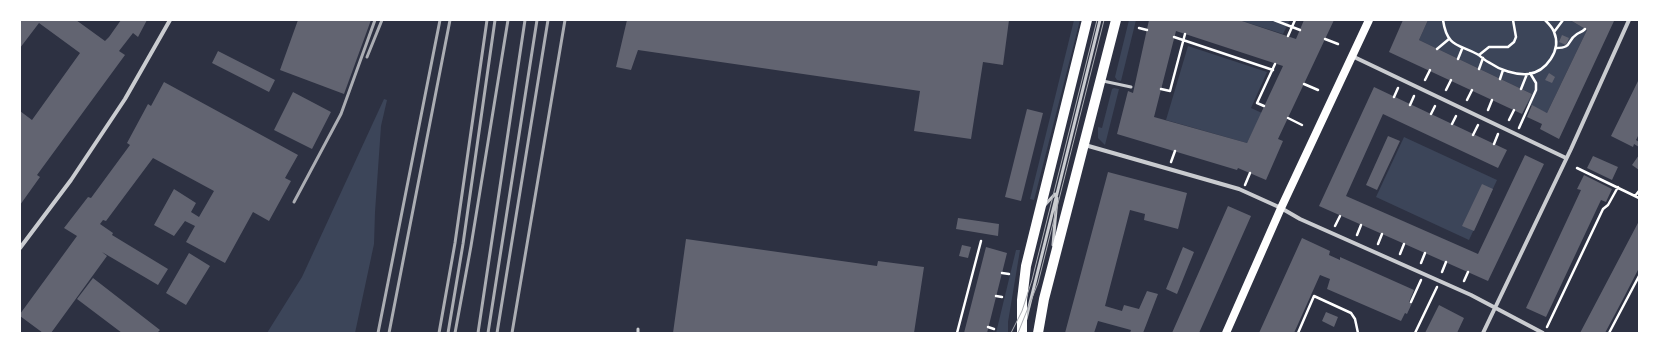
<!DOCTYPE html>
<html>
<head>
<meta charset="utf-8">
<style>
  body { margin:0 }
  #map { position:relative; width:1659px; height:353px; overflow:hidden; background:#2d3142; font-family:"Work Sans",sans-serif }
  canvas { display:block }
  .frame { position:absolute; inset:0; border:21px solid #fff; pointer-events:none }
</style>
</head>
<body>
<div id="map">
<canvas width="1659" height="353"></canvas>
<div class="frame"></div>
</div>
<script>
const context = document.querySelector('canvas').getContext('2d');
context.lineJoin = 'round';
function fill(path, color) {
  context.fillStyle = color;
  context.fill(path, 'evenodd');
}
function strokePath(path, color, width, dash) {
  context.strokeStyle = color;
  context.lineWidth = width;
  context.lineCap = dash ? 'butt' : 'round';
  context.setLineDash(dash || []);
  context.stroke(path);
}
const green = new Path2D(`
  M1074 20H1080L1034 200 1030 199Z
  M1129 20H1136L1121 81 1117 80 1115 77Z
  M1239 20H1290L1283 34Z
  M1428 20H1570L1587 30 1547 113 1527 104 1532 94 1419 40Z
  M1188 46 1267 72 1251 108 1262 113 1247 143 1166 120Z
  M1114 88 1119 89 1105 145 1098 138V127L1102 128 1112 89Z
  M384 99 387 100 381 126 375 212 374 244 355 333H267L302 277Z
  M1404 137 1497 180 1469 240 1376 197Z
  M1016 250H1020L1008 322V333H996Z`);
const building = new Path2D(`
  M20 20H76L105 41 109 37 121 20H147L138 37 133 33 119 51 125 55 37 175 40 177 20 205V111L32 120 80 53 39 23 20 48Z
  M298 20H371L344 94 280 70Z
  M627 20H1009L1003 65 983 62 971 139 914 131 920 91 638 50 631 70 616 67Z
  M1149 20H1239L1296 39 1304 20H1334L1278 139 1283 141 1266 180 1238 168 1237 170 1117 134 1128 91 1133 93ZM1176 31 1283 66 1247 143 1154 117Z
  M1403 20H1428L1419 40 1532 94 1522 114 1389 52Z
  M1570 20 1614 21 1559 139 1540 129 1542 124 1527 117 1532 105 1547 113 1587 30Z
  M1562 35 1569 38 1566 45 1559 42Z
  M218 51 275 80 269 92 212 63Z
  M1549 73 1555 77 1552 83 1545 80Z
  M1639 79V134L1636 140 1639 142V147L1634 144 1633 147 1611 136Z
  M164 82 298 155 285 178 291 181 269 221 253 212 225 263 186 242 195 226 185 221 174 236 154 225 174 189 196 203 191 212 199 217 214 191 153 158 106 221 103 220 100 224 113 233 112 235 168 269 158 285 102 252 107 256 51 333H43L20 316V314L77 236 64 228 88 197 91 198 130 145 127 143 148 104 151 106Z
  M1374 87 1507 150 1498 168 1383 114 1346 196 1362 203 1478 254 1525 155 1544 164 1488 281 1319 206Z
  M293 92 331 112 312 149 274 130Z
  M1027 109 1043 113 1021 201 1005 197Z
  M1388 136 1400 141 1377 190 1366 185Z
  M1639 155V170L1632 165Z
  M1593 156 1618 167 1612 180 1587 168Z
  M1108 172 1187 193 1178 229 1144 220 1145 214 1130 210 1105 306 1122 311 1124 305 1139 309 1147 291 1158 294 1143 333H1130L1131 330 1098 321 1094 333H1065Z
  M1584 175 1612 189 1606 202 1601 200 1546 317 1526 308 1581 190 1577 189Z
  M1482 184 1493 189 1474 231 1462 226Z
  M1228 206 1251 216 1199 333H1172Z
  M958 218 999 224 998 236 956 229Z
  M1639 221V268L1622 301 1605 333H1580Z
  M1302 238 1330 251 1329 255 1340 260V257L1414 290 1409 302 1412 303 1407 314 1405 313 1401 321 1327 289 1330 279 1320 275 1294 333H1259Z
  M686 239 877 266 878 261 924 267 914 333H673Z
  M962 245 971 247 968 258 959 256Z
  M986 247 1007 253 987 333H964Z
  M1183 247 1194 252 1177 294 1166 289Z
  M189 253 210 266 186 305 166 293Z
  M93 278 160 330 157 333H122L77 299Z
  M1439 305 1464 318 1457 333H1425Z
  M1326 312 1338 317 1334 327 1322 321Z`);
const path = new Path2D(`
  M1274 20 1300 30
  M1443 20C1447 47 1458 44 1477 54 1482 57 1485 61 1490 63 1500 70 1515 75 1528 74 1546 72 1562 50 1554 32 1553 28 1548 23 1545 20
  M1139 28 1147 30
  M1554 32 1563 20
  M1288 36 1295 20
  M1174 37 1273 70
  M1325 39 1338 44
  M1556 48C1573 48 1566 41 1577 34 1580 32 1582 32 1585 29
  M1437 49 1449 39
  M1479 55 1489 47H1508L1514 42 1516 37 1513 20
  M1458 59 1462 49
  M1479 69 1483 58
  M1500 79 1503 70
  M1425 80 1430 70
  M1304 84 1318 90
  M1161 89 1170 91 1185 34
  M1521 89 1527 74
  M1446 90 1451 80
  M1394 97 1398 88
  M1467 100 1472 90
  M1410 105 1414 96
  M1264 106 1257 103 1275 64
  M1488 110 1492 100
  M1431 114 1435 106
  M1288 118 1302 125
  M1509 120 1514 110
  M1452 124 1456 116
  M1519 128 1536 90V83L1530 73
  M1473 135 1478 125
  M1494 144 1498 134
  M1171 162 1175 151
  M1577 168 1639 198
  M1245 185 1250 173
  M1635 196 1639 191
  M1335 226 1340 216
  M1357 235 1361 225
  M1378 244 1382 234
  M1400 254 1404 244
  M1421 263 1425 253
  M1442 272 1446 262
  M1002 273 1009 274
  M1464 281 1468 272
  M996 296 1002 297
  M1411 302 1421 280
  M988 327 994 329
  M1547 327 1603 209 1608 205 1618 187
  M957 333 981 241
  M1298 333 1314 296 1351 313 1355 319 1358 333
  M1415 333 1437 287
  M1609 333 1639 276`);
const service = new Path2D(`
  M1103 81 1131 87
  M1044 206 1055 194
  M1053 245 1057 198
  M1026 319 1100 20
  M638 333V329`);
const minor = new Path2D(`
  M1352 56 1566 158
  M1085 145 1239 189 1281 208 1300 219 1471 295 1543 333
  M20 248 71 180 125 99 170 20
  M1483 333 1571 149 1629 20`);
const secondary = new Path2D(`
  M1226 333 1281 208 1369 20`);
const primary = new Path2D(`
  M1022 333V300L1026 266 1087 20
  M1038 333 1044 299 1116 20`);
const tram = new Path2D(`
  M1011 333 1022 311 1032 280 1097 20
  M1018 333 1038 283 1104 20`);
const rail = new Path2D(`
  M367 57 382 20
  M294 202 341 114 375 20
  M378 333 440 20
  M389 333 450 20
  M439 333 455 243 487 20
  M448 333 463 244 495 20
  M455 333 471 246 508 20
  M478 333 525 20
  M488 333 537 20
  M497 333 548 20
  M512 333 565 20`);
fill(green, '#3c4559');
fill(building, '#626471');
strokePath(path, '#fff', 2.5);
strokePath(service, '#caccd0', 3);
strokePath(minor, '#caccd0', 4);
strokePath(secondary, '#fff', 8);
strokePath(primary, '#fff', 10);
strokePath(tram, '#abadb3', 1);
strokePath(rail, '#abadb3', 3);
</script>
</body>
</html>
